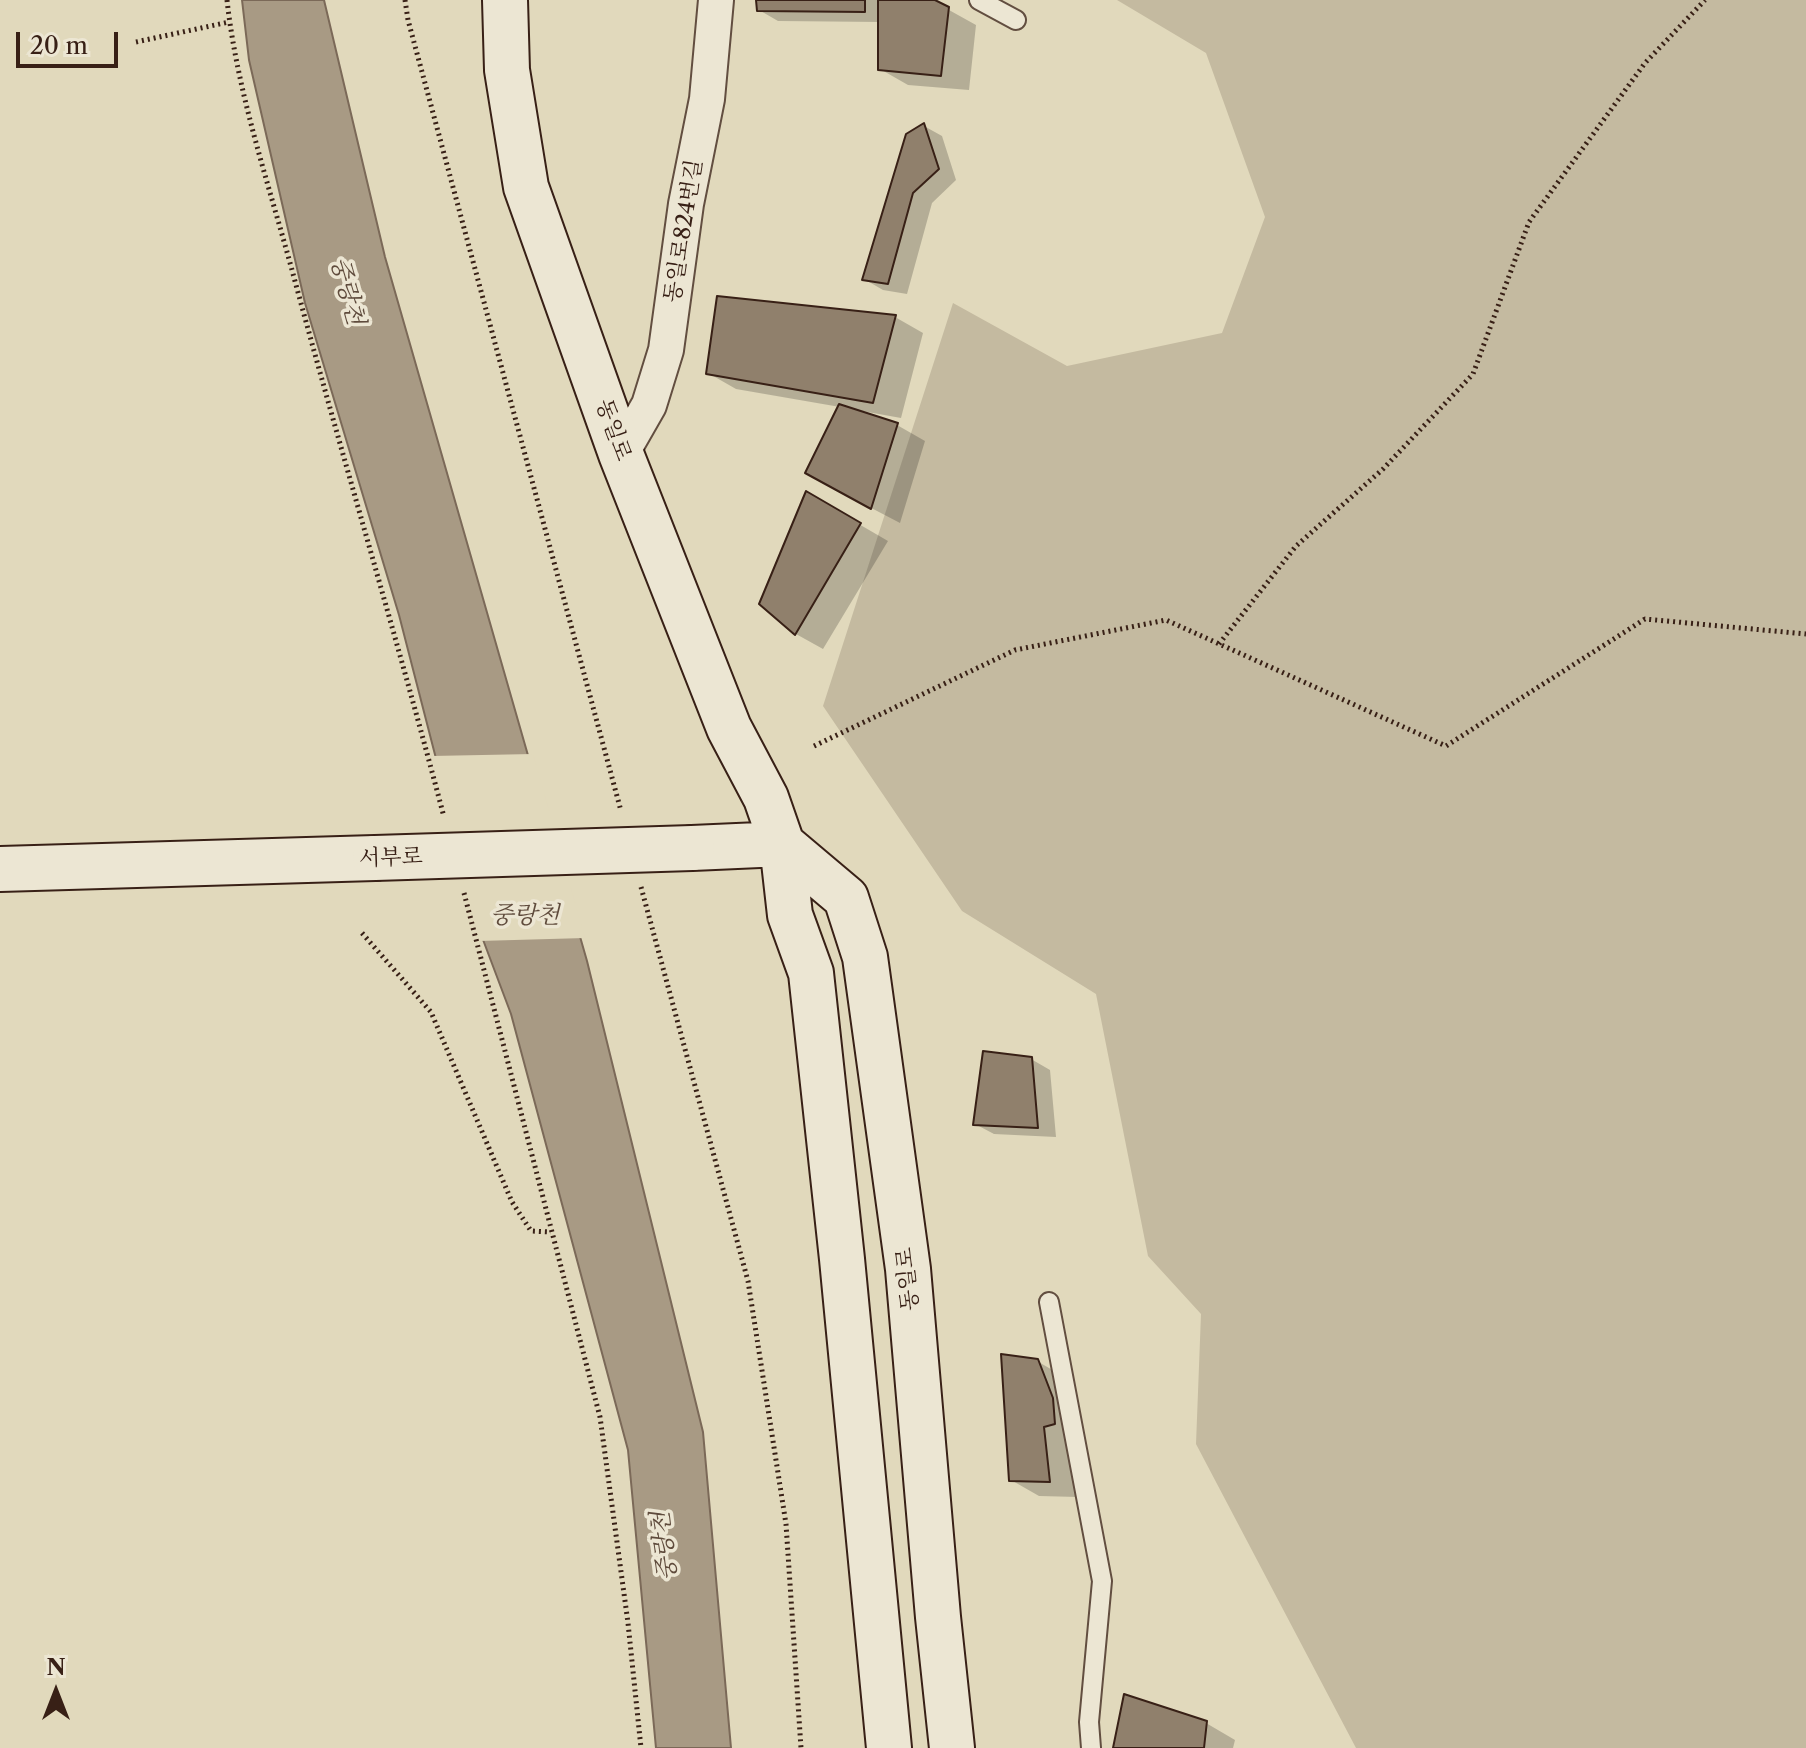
<!DOCTYPE html>
<html>
<head>
<meta charset="utf-8">
<style>
  body { margin:0 }
  #map { position:relative; width:1806px; height:1748px; overflow:hidden; background:#e1d9bc; font-family:"Libre Caslon Text",serif }
  canvas { display:block }
  .north { position:absolute; left:16px; top:1652px; width:80px; height:80px; -webkit-text-stroke:6px #ece6d3; paint-order:stroke; rotate:0deg; font-size:22px; font-weight:700; line-height:32px; text-align:center; color:#382016 }
  .north::after { content:''; display:block; margin:auto; width:28px; height:36px; background:#382016; clip-path:polygon(50% 0,100% 100%,50% 72%,0 100%) }
  .scale { position:absolute; left:16px; top:32px; width:102px; height:36px; box-sizing:border-box; border:4px solid #382016; border-top:0; padding-left:10px; font-size:24px; line-height:28px; white-space:nowrap; color:#382016; -webkit-text-stroke:6px #ece6d3; paint-order:stroke }
</style>
</head>
<body>
<div id="map">
<canvas width="1806" height="1748"></canvas>
<div class="north">N</div>
<div class="scale">20 m</div>
</div>
<script>
const context = document.querySelector('canvas').getContext('2d');
context.lineJoin = 'round';
function fill(path, color) {
  context.fillStyle = color;
  context.fill(path, 'evenodd');
}
function strokePath(path, color, width, dash) {
  context.strokeStyle = color;
  context.lineWidth = width;
  context.lineCap = dash ? 'butt' : 'round';
  context.setLineDash(dash || []);
  context.stroke(path);
}
function drawText(font, color, halo, rows, align = 'center') {
  context.font = font + ' "Libre Caslon Text","Noto Serif KR",serif';
  context.lineWidth = 7;
  context.setLineDash([]);
  context.textBaseline = 'middle';
  context.strokeStyle = halo;
  context.fillStyle = color;
  for (const [text, x, y, turn = 0] of rows) {
    context.save();
    context.translate(x, y);
    context.rotate((+turn || 0) * Math.PI / 180);
    context.textAlign = isNaN(turn) ? turn : align;
    if (halo) context.strokeText(text, 0, 0);
    context.fillText(text, 0, 0);
    context.restore();
  }
}
const green = new Path2D(`
  M1117 0H1806V1748H1356L1196 1444 1201 1314 1148 1256 1096 994 962 911 823 706 953 303 1067 366 1222 333 1265 217 1206 53Z`);
const water = new Path2D(`
  M242 0H324L385 257 587 961 703 1432 731 1748H656L628 1450 511 1014 482 937 399 615 305 303 249 60Z`);
const pier = new Path2D(`
  M533 754 585 938 479 941 431 756Z`);
const shadow = new Path2D(`
  M758 0H931L976 25 969 90 908 85 880 69V22L778 21 759 10Z
  M924 126 942 136 956 180 932 203 907 294 883 290 864 279Z
  M895 317 923 333 901 418 862 411 861 413 897 425 925 441 900 523 835 489 840 407 736 389 708 373Z
  M807 494 888 541 823 649 796 634Z
  M1031 1059 1050 1070 1056 1137 994 1134 975 1124Z
  M1037 1361 1066 1378 1080 1416 1083 1439 1078 1497 1039 1496 1011 1480Z
  M1206 1723 1235 1740 1233 1748H1115Z`);
const building = new Path2D(`
  M756 0H865V12L757 11Z
  M878 0H935L949 7 941 76 878 70Z
  M924 123 939 169 913 193 888 284 862 280 906 134Z
  M717 296 896 315 873 403 706 374Z
  M839 404 898 423 871 509 805 473Z
  M806 491 861 523 795 635 759 604Z
  M983 1051 1032 1057 1038 1128 973 1125Z
  M1001 1354 1038 1359 1053 1398 1055 1424 1044 1427 1050 1482 1009 1481Z
  M1124 1694 1207 1721 1204 1748H1113Z`);
const path = new Path2D(`
  M227 0C237 91 268 182 292 270 341 453 396 634 444 817
  M405 0 408 20 621 811
  M136 42 229 22
  M1219 644 1296 546 1383 469 1473 374 1529 222 1645 63 1705 0
  M814 746 1015 650 1166 620 1446 746 1645 619 1806 634
  M641 887 748 1281 786 1524 801 1748
  M464 893 600 1417 628 1623 641 1748
  M362 933 431 1012 512 1202 531 1231 551 1232`);
const lane = new Path2D(`
  M979 0 1016 20
  M1049 1302 1102 1581 1089 1722 1091 1748`);
const street = new Path2D(`
  M621 454 649 405 666 350 686 204 707 99 716 0`);
const secondary = new Path2D(`
  M505 0 507 70 526 187 621 454 729 728 766 798 782 844 790 915 811 973 842 1259 889 1748
  M782 844 846 898 865 957 908 1269 938 1617 952 1748
  M692 848 782 844
  M0 869 375 858`);
const secondaryBridge = new Path2D(`
  M375 858 692 848`);
const streetNames = [
  ["동일로824번길",684,231,-81],
  ["동일로",613,430,70],
  ["서부로",391,858,-2],
  ["동일로",908,1279,-96]
];
const waterNames = [
  ["중랑천",347,291,75],
  ["중랑천",525,916],
  ["중랑천",665,1546,-97]
];
fill(green, '#c4baa0');
fill(water, '#a89a84');
strokePath(water, '#7b6958', 2);
fill(pier, '#e1d9bc');
fill(shadow, '#0003');
fill(building, '#90806c');
strokePath(building, '#382016', 2);
strokePath(lane, '#624e40', 22);
strokePath(street, '#624e40', 38);
strokePath(secondary, '#382016', 48);
strokePath(path, '#382016', 5, [2, 4]);
strokePath(lane, '#ece6d3', 18);
strokePath(street, '#ece6d3', 34);
strokePath(secondary, '#ece6d3', 44);
strokePath(secondaryBridge, '#382016', 48, []);
strokePath(secondaryBridge, '#ece6d3', 44);
drawText('22px', '#382016', '#ece6d3', streetNames);
drawText('italic 24px', '#5f4b3c', '#ece6d3', waterNames);
</script>
</body>
</html>
